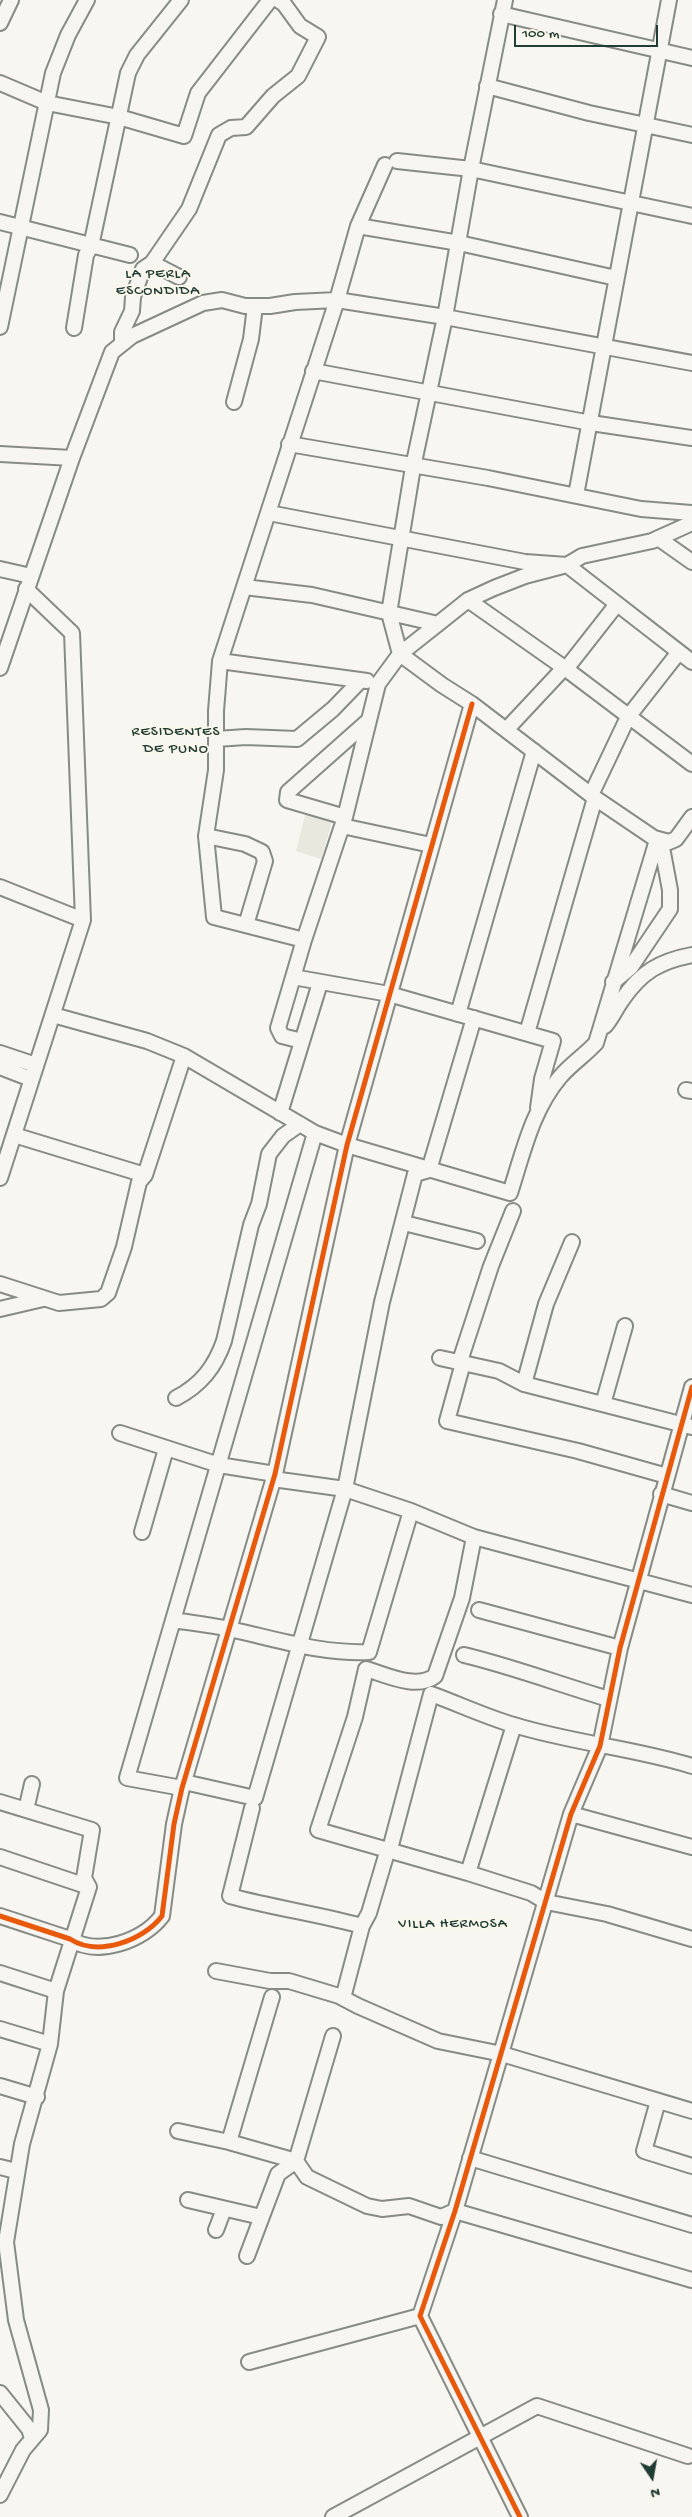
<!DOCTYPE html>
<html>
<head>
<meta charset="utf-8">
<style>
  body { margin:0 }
  #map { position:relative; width:692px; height:2517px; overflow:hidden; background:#f8f6f0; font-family:"Gochi Hand",sans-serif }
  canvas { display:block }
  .north { position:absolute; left:627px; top:2452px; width:50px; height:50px; -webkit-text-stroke:4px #fbf7ec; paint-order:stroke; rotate:168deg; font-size:14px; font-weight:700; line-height:20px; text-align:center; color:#1f3d34 }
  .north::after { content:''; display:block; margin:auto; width:18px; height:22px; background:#1f3d34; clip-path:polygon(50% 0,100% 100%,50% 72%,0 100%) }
  .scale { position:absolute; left:514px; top:25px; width:144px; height:22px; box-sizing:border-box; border:2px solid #1f3d34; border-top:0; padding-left:6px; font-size:15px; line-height:18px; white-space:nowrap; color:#1f3d34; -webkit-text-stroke:4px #fbf7ec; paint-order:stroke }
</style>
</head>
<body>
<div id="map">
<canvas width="692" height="2517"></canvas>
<div class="north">N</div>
<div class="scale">100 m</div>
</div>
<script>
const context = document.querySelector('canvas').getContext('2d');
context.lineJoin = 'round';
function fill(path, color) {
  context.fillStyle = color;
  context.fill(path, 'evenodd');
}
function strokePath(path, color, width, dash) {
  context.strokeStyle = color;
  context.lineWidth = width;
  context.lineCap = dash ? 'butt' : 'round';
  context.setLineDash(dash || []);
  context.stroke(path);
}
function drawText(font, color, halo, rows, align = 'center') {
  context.font = font + ' "Gochi Hand",sans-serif';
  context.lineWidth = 4;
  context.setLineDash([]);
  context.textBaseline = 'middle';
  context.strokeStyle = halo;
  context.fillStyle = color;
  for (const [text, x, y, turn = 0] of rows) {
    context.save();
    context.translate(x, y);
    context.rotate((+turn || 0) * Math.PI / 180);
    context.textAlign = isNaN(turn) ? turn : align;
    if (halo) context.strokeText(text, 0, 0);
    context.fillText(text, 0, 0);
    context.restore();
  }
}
const green = new Path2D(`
  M306 812 333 820 321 859 296 851Z`);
const minor = new Path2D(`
  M505 0 471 169 445 317 413 467 389 613 400 654 442 685 472 704 595 798 654 838 669 842 676 839 692 817
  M501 14 692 58
  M0 23 11 0
  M0 83 47 103 119 117 184 136 198 93 270 0
  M487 86 589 113 692 135
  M397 161 471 169 692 216
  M0 222 130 255
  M358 226 459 243 616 278
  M152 263 179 277
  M0 327 53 73 68 35 87 0
  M74 328 86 255 91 246 128 73 137 55 181 0
  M122 344V332L132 311 133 297 143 269 152 263 189 209 219 135 231 128 246 127 273 96 298 76 318 37 300 26 284 4 278 0
  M313 371 591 423 692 438
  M234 402 251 339 255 306
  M289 444 488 478 641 509 692 513
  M0 454 72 458
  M576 495 669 0
  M269 513 525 562 567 565 692 662
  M658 538 692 562
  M0 569 31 576
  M244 587 312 595 438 624
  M468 600 566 669 692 764
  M220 661 367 681
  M0 668 72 458 112 352 132 336 203 303 222 300 245 306H270L295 302 337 300 445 317 692 363
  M566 669 617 604
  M506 730 564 668
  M216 739 246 737 297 739 333 709 361 680
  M591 795 628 717 679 652
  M345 817 287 800 288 792 368 721
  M342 826 431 845
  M206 836 245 844 262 852 265 861 246 925
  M0 887 83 920
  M304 940 214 917 206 836 216 770V711L220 661 337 300 358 226 385 165
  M293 977 389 994 553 1041 542 1079 538 1108
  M613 982 631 967 670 909V890L661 842
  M458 1014 534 751
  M53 1015 147 1041 184 1056 315 1133 347 1145 510 1193C523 1153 532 1110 560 1077 571 1064 585 1055 596 1043L657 840
  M605 1026C612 1018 616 1008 622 1000 641 972 660 961 692 955
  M527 1033 595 798
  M302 1041 282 1036 278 1028 304 940 345 817 378 684 400 654 468 600 494 588 525 576 567 565 582 556 652 541 692 523
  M0 1053 36 1065
  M0 1067 31 1079
  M686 1090 692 1091
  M280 1113 320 983
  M14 1135 145 1175
  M0 1178 83 920 72 633 26 589
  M404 1223 477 1241
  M0 1284 59 1303 101 1299 108 1293 124 1247 139 1182 145 1175 184 1056
  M0 1309 43 1299
  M440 1358 499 1371 524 1384 692 1427
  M460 1361 491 1266 513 1211
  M463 1363 447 1421 578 1451 667 1476
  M524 1384 546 1304 572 1242
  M176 1398C201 1385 215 1367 224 1341L251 1225 259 1204 269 1154 283 1136 300 1124
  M603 1404 625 1326
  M120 1433 219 1465 275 1474
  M273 1479 345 1489 411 1511 474 1537 692 1595
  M661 1494 692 1503
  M142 1532 166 1449
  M474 1537 462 1598 435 1676C416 1690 387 1675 366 1669L355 1717 318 1830 468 1873 531 1893 546 1902 607 1914 692 1939
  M479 1610 620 1648
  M173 1620C192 1623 211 1625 229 1629 277 1639 320 1654 369 1652L411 1511
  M464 1655C514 1667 561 1685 609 1699
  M184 1782 255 1798 345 1489 382 1302 415 1174 429 1170 474 1018
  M182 1788 127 1778 315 1133
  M0 1802 92 1830 84 1878 89 1887 56 1991 50 2044 22 2144 6 2242 16 2320 41 2410 40 2430 23 2450 0 2495
  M252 1808 230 1896C274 1908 318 1914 362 1926
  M26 1810 32 1784
  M571 1814 692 1847
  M390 1849 431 1694C459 1704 486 1717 514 1725 572 1743 634 1748 692 1766
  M0 1857 89 1887
  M468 1873 514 1725
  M0 1916 70 1939C98 1957 143 1941 162 1916L174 1824 182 1788 275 1474 347 1145 472 704
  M216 1971 270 1981H289L339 1996 358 2006 438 2041 502 2054 692 2111
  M0 1973 56 1991
  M343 1998 362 1926 369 1913 388 1849
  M0 2029 50 2044
  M0 2086 37 2097
  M658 2101 644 2151 692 2166
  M178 2131 229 2142 296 2161 307 2177 367 2206 382 2209 409 2206 441 2217 455 2211 692 2280
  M229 2142 272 1997
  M470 2158 692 2225
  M0 2167 16 2171
  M188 2200 261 2217
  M216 2230 224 2209
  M247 2256 278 2174 296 2161 333 2036
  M249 2362 420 2316
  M0 2393 29 2429 32 2438
  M333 2517 537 2406 688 2456
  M520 2517 420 2316 455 2211 571 1814 600 1746 620 1648 692 1387`);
const cycleway = new Path2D(`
  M0 1916 70 1939C98 1957 143 1941 162 1916L174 1824 182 1788 275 1474 347 1145 472 704
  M520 2517 420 2316 455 2211 571 1814 600 1746 620 1648 692 1387`);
const neighbourhoodNames = [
  ["LA PERLA",158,275],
  ["ESCONDIDA",158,292],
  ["RESIDENTES",176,733],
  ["DE PUNO",176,750],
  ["VILLA HERMOSA",453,1925]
];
fill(green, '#e8e8df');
strokePath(minor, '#868b86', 18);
strokePath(minor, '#f6f5f1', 14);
strokePath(cycleway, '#e8590c', 5);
context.letterSpacing = '1px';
drawText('15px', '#1f3d34', '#fbf7ec', neighbourhoodNames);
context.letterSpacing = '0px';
</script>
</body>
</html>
